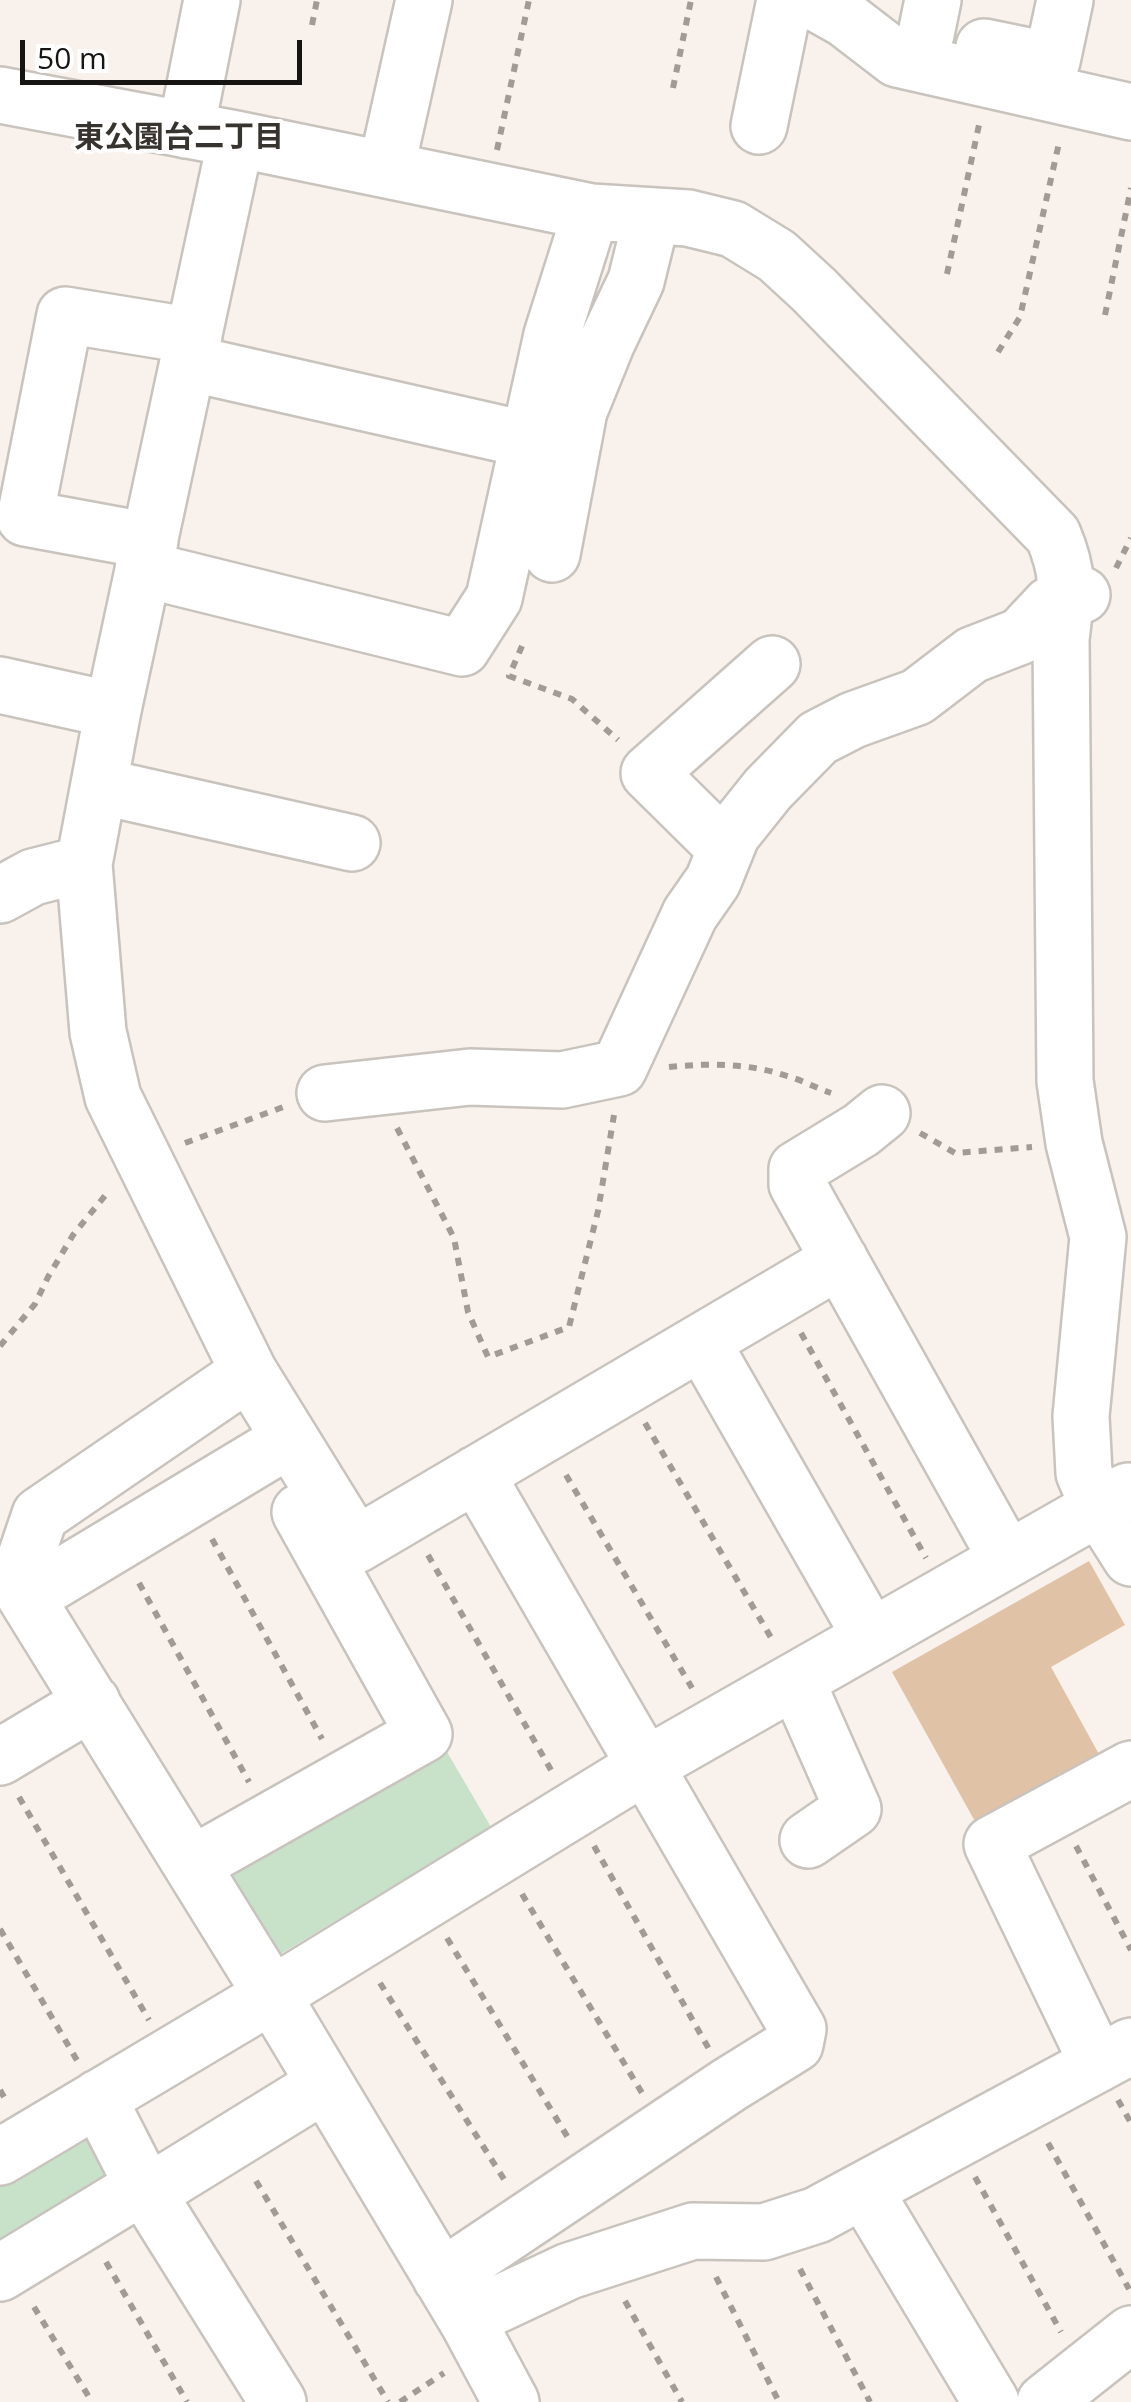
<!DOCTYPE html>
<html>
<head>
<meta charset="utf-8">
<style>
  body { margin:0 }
  #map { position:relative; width:1131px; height:2402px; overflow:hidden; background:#f8f1ec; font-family:"Open Sans",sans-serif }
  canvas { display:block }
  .scale { position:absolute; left:20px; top:40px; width:282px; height:45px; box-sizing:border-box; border:5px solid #171513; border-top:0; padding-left:12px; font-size:30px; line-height:35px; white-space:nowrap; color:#171513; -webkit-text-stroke:8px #fff; paint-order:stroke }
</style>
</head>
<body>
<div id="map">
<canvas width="1131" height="2402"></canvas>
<div class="scale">50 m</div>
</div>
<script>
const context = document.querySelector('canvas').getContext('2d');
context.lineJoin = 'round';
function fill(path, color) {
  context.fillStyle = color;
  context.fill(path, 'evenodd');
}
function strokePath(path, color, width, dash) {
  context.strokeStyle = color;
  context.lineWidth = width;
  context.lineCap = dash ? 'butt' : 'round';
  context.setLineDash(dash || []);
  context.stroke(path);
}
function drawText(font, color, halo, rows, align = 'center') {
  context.font = font + ' "Open Sans","Noto Sans JP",sans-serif';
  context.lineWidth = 8;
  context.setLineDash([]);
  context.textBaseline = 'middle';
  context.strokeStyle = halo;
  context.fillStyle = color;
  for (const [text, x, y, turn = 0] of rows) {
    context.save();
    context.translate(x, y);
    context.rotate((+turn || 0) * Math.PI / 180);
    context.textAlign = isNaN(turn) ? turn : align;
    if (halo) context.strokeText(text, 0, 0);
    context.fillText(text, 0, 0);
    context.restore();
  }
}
const green = new Path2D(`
  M437 1735 491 1827 269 1961 214 1869Z
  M85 2128 118 2184 0 2254V2179Z`);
const building = new Path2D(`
  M1089 1561 1125 1625 1051 1667 1100 1756 977 1825 892 1672Z`);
const path = new Path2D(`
  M312 25 317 0
  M673 88 691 0
  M497 150 529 0
  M947 274 979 125
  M1105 315 1131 188
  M998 352 1020 317 1059 143
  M1116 568 1131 538
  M522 646 509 676 572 699 618 740
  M669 1067C709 1063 748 1063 787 1076 802 1080 816 1088 831 1093
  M397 1128 454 1238 468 1312 488 1357 569 1327 598 1211 614 1115
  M920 1133 955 1153 1032 1147
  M185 1143 286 1106
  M801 1333 926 1558
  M0 1346 35 1304 48 1277 73 1235 108 1192
  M645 1423 773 1641
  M566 1475 692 1688
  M212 1539 322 1739
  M428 1555 551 1770
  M139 1583 249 1782
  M19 1797 149 2020
  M594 1846 709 2049
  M1076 1846 1131 1950
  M522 1894 642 2093
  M0 1929 78 2062
  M447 1938 570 2141
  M380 1983 507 2184
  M0 2090 8 2104
  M1118 2100 1131 2123
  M1048 2143 1129 2289
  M975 2177 1061 2332
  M256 2181 388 2402
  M106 2262 187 2402
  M800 2269 870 2402
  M716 2277 779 2402
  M625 2301 682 2402
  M34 2307 92 2402
  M400 2402 444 2373`);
const minor = new Path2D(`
  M811 0 845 19 897 59 1131 112
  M926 34 933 0
  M984 47 1052 61 1065 0
  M0 95 236 139 591 212 688 218 733 229 777 256 814 290 1053 535C1071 577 1066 596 1061 639L1065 1081 1074 1143 1098 1237 1081 1416 1084 1473 1098 1506 1131 1558
  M759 126 785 0
  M186 130 212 0
  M236 139 113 710 84 864 98 1032 113 1097 249 1372 40 1515 21 1571 25 1596 272 1995 468 2322 511 2402
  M386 170 424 0
  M189 363 529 440
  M150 541 25 518 65 315 194 336
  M552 554 579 411 607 342 636 281 652 216
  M143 569 462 648 494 598 552 335 591 212
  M0 685 113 710
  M99 786 352 843
  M726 849 649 773 772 664
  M0 895 33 877 84 864
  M325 1093 470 1077 562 1080 619 1068 690 914 713 881 732 834 768 789 818 738 853 720 917 697 972 655 1021 636 1050 605 1082 595
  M882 1113 861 1130 797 1169V1184L1007 1559
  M702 1342 871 1637
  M249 1372 356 1545 840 1260
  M25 1596 39 1590 290 1439
  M796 1680 853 1809 808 1840
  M0 1757 92 1702
  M193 1864 424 1734 300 1512
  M1098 2064 992 1844 1131 1769
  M98 2098 143 2186 278 2402
  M0 2157 272 1995 645 1766 1128 1491
  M864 2190 991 2402
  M0 2273 143 2186 166 2182 325 2084
  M441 2278 729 2085 795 2044 798 2029 476 1474
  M468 2322 490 2308 569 2271 693 2231 764 2232 817 2215 1131 2046
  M1045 2402 1131 2334`);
const neighbourhoodNames = [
  ["東公園台二丁目",179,138]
];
fill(green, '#c8e1c9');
fill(building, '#e0c3a7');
strokePath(minor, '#c9c3bd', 60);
strokePath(path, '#a09b97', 6, [8, 8]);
strokePath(minor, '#fff', 55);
drawText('bold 30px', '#37332e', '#fff', neighbourhoodNames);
</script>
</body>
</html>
